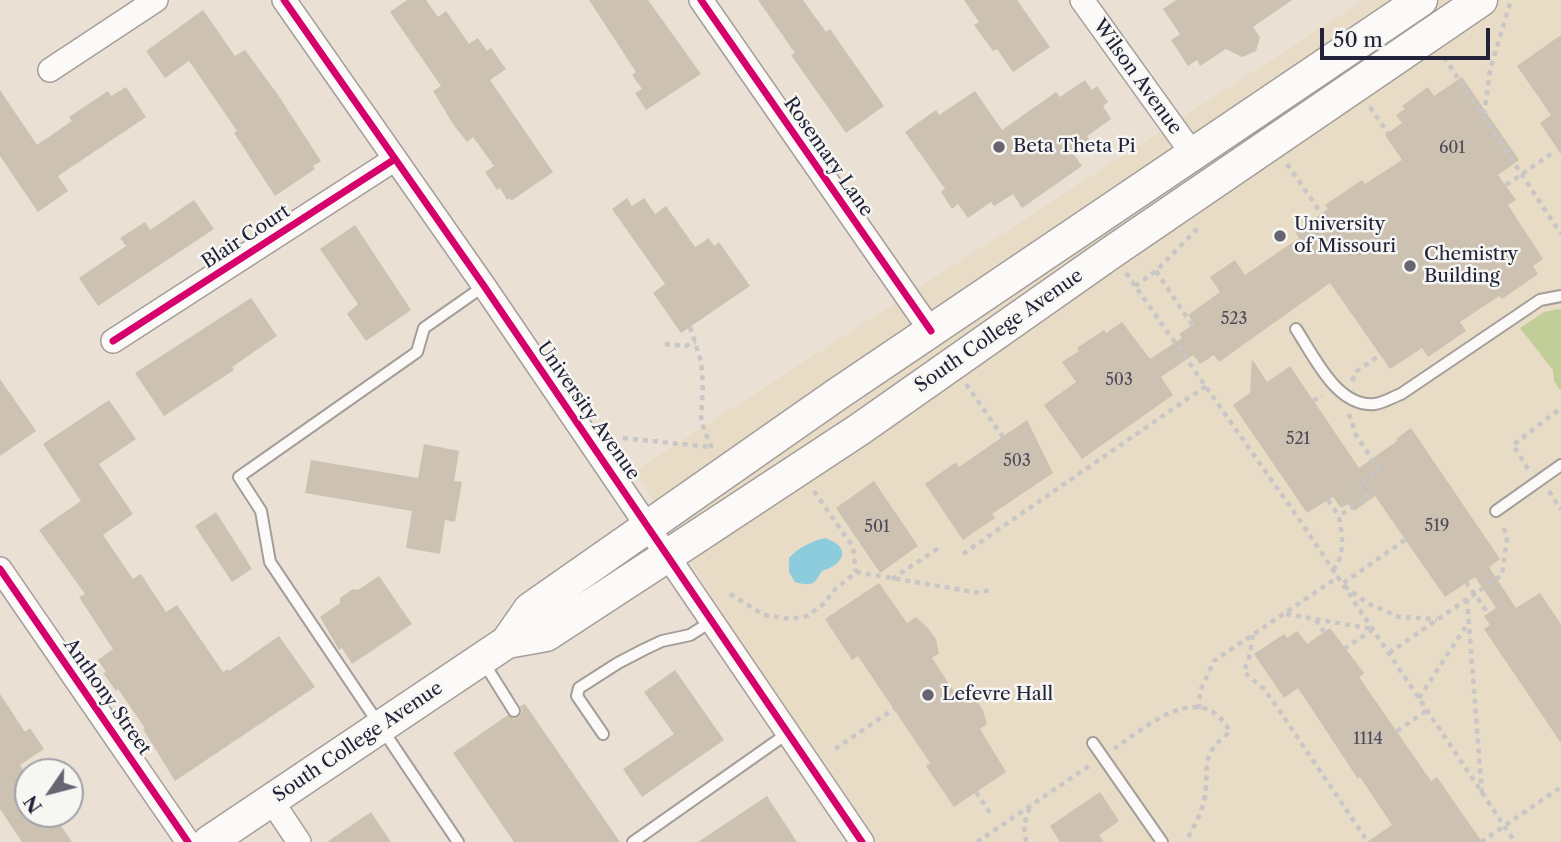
<!DOCTYPE html>
<html>
<head>
<meta charset="utf-8">
<style>
  body { margin:0 }
  #map { position:relative; width:1561px; height:842px; overflow:hidden; background:#ebe0d4; font-family:"Libre Caslon Text",serif }
  canvas { display:block }
  .north { position:absolute; left:14px; top:758px; width:70px; height:70px; box-sizing:border-box; background:#f6f6f2; border:2px solid #a1a1a9; border-radius:50%; rotate:235deg; font-size:19px; font-weight:700; line-height:28px; text-align:center; color:#22223b }
  .north::after { content:''; display:block; margin:auto; width:24px; height:32px; background:#686471; clip-path:polygon(50% 0,100% 100%,50% 72%,0 100%) }
  .scale { position:absolute; left:1320px; top:28px; width:170px; height:32px; box-sizing:border-box; border:4px solid #22223b; border-top:0; padding-left:9px; font-size:21px; line-height:24px; white-space:nowrap; color:#22223b; -webkit-text-stroke:5px #f6f6f2; paint-order:stroke }
</style>
</head>
<body>
<div id="map">
<canvas width="1561" height="842"></canvas>
<div class="north">N</div>
<div class="scale">50 m</div>
</div>
<script>
const context = document.querySelector('canvas').getContext('2d');
context.lineJoin = 'round';
function fill(path, color) {
  context.fillStyle = color;
  context.fill(path, 'evenodd');
}
function strokePath(path, color, width, dash) {
  context.strokeStyle = color;
  context.lineWidth = width;
  context.lineCap = dash ? 'butt' : 'round';
  context.setLineDash(dash || []);
  context.stroke(path);
}
function drawText(font, color, halo, rows, align = 'center') {
  context.font = font + ' "Libre Caslon Text",serif';
  context.lineWidth = 5;
  context.setLineDash([]);
  context.textBaseline = 'middle';
  context.strokeStyle = halo;
  context.fillStyle = color;
  for (const [text, x, y, turn = 0] of rows) {
    context.save();
    context.translate(x, y);
    context.rotate((+turn || 0) * Math.PI / 180);
    context.textAlign = isNaN(turn) ? turn : align;
    if (halo) context.strokeText(text, 0, 0);
    context.fillText(text, 0, 0);
    context.restore();
  }
}
const built = new Path2D(`
  M1364 0H1561V842H864L635 471Z`);
const green = new Path2D(`
  M1559 309 1561 310V391L1554 381 1553 370 1520 328 1544 312Z`);
const water = new Path2D(`
  M825 538C852 547 845 564 822 571 814 584 813 587 795 582L789 572V558C799 547 810 542 825 538Z`);
const building = new Path2D(`
  M407 0H426L438 17 446 11 469 44 478 38 487 51 491 48 506 69 490 80 553 172 511 201 510 198 507 200 500 188 497 190 485 172 494 166 473 137 467 142 453 124 433 91 441 86 390 12Z
  M589 0H648L701 74 646 110 635 93 642 89 632 75 636 72Z
  M758 0H803L826 32 830 29 884 106 846 133 791 55 795 53Z
  M964 0H1017L1050 47 1013 72 997 49 993 51 974 25 979 22Z
  M1176 0H1292L1253 27 1260 37 1256 51 1242 57 1226 49 1200 66 1197 60 1188 66 1171 40 1180 34 1163 9Z
  M203 10 235 56 245 50 278 95 321 161 313 166 315 169 275 196 234 133 237 131 189 61 165 78 146 51Z
  M1561 35V154L1540 123 1551 115 1517 66Z
  M1462 77 1519 160 1498 175 1516 200 1508 205 1543 259 1533 266 1538 274 1502 299 1499 296 1460 322 1466 331 1428 357 1422 348 1390 369 1330 283 1219 362 1214 355 1200 364 1193 355 1161 377 1173 395 1082 459 1044 405 1076 382 1062 362 1079 351 1077 348 1104 330 1106 333 1122 322 1150 359 1182 338 1179 334 1194 324 1188 315 1220 292 1210 277 1235 260 1245 275 1299 238 1295 232 1328 209 1325 205 1362 180 1365 184 1402 160 1385 135 1402 123 1396 115 1405 109 1402 106 1428 87 1434 96Z
  M1085 80 1092 90 1097 86 1108 102 1103 106 1111 119 1087 136 1090 141 1073 153 1082 166 1022 208 1013 194 994 206 991 202 968 218 958 204 952 209 941 192 945 189 905 132 936 110 939 115 975 91 1002 130 1056 92 1060 97Z
  M126 87 146 117 58 176 68 191 38 212 0 156V90L37 145 72 121 69 117 108 91 111 96Z
  M627 198 632 206 644 198 655 214 666 206 695 247 709 238 714 246 719 242 750 286 681 333 653 293 665 284 612 209Z
  M194 200 214 229 98 306 79 278 126 246 120 238 145 222 150 230Z
  M355 225 411 310 366 341 347 314 358 304 320 249Z
  M251 298 277 336 232 367 234 370 164 416 135 373Z
  M1252 359 1267 382 1290 366 1359 468 1397 441 1396 439 1411 428 1500 559 1489 567 1516 608 1540 593 1561 624V743L1484 629 1490 625 1484 616 1496 608 1475 577 1445 597 1375 496 1354 511 1348 504 1341 508 1333 497 1307 513 1233 405 1250 393Z
  M0 379 36 431 0 456Z
  M109 400 136 439 99 464 133 514 103 535 133 579 141 574 166 612 177 605 223 672 228 669 229 671 279 636 315 687 175 781 143 729 145 728 118 689 116 691 103 673 106 672 98 660 113 649 79 597 85 594 39 530 81 501 43 444Z
  M1027 420 1053 473 992 514 995 518 963 540 925 484 956 462 959 467Z
  M424 444 459 451 454 481 462 482 455 522 445 520 440 554 406 548 412 511 305 493 311 460 418 478Z
  M874 481 918 546 880 573 836 508Z
  M216 512 252 569 232 582 195 526Z
  M379 576 412 624 352 664 342 648 339 650 320 617 340 603V598L353 589 358 590Z
  M879 583 907 623 916 617 927 627 936 639 939 653 932 658 955 693 963 688 974 697 983 710 987 724 980 729 1006 772 954 807 926 766 930 763 858 656 852 660 825 619Z
  M1330 628 1364 673 1359 677 1431 781 1437 777 1482 842H1367L1392 825 1360 777 1358 779 1298 688 1284 698 1254 654 1284 634 1287 638 1297 631 1307 644Z
  M675 670 724 740 642 797 623 769 674 734 644 692Z
  M0 694 25 732 30 728 44 749 20 765 28 778V814H53L72 842H22L0 809Z
  M525 704 620 842H514L453 753 508 715 514 719 519 717 522 711 520 706Z
  M1100 792 1119 821 1099 835 1104 842H1060L1050 826Z
  M767 796 797 842H698Z
  M371 812 391 842H327Z`);
const path = new Path2D(`
  M1444 57 1561 234
  M1370 107 1388 133
  M1484 115 1490 70 1511 0
  M1287 164 1323 216
  M1506 185 1554 152
  M1156 271 1192 325
  M1126 273 1301 522 1515 842
  M1135 286 1156 271 1199 227
  M690 327 701 361 703 383 701 422 713 451
  M665 344 685 346 696 342
  M1352 381 1357 371 1380 355
  M966 384 1003 437
  M1313 401 1322 395
  M623 438 710 447
  M1528 469 1513 445 1561 408
  M814 491 853 547 856 572
  M1549 491 1561 510
  M1328 500 1339 516
  M1405 540 1342 584 1367 603 1399 617 1437 619
  M963 554 1206 386
  M1333 570C1346 555 1342 534 1339 516L1367 497 1358 485 1379 470 1356 435 1349 414
  M892 579 940 547
  M1466 582 1488 613
  M730 594 764 615 791 619 807 616 825 603 832 592 856 572 980 593 989 590
  M1467 599 1482 794
  M1286 614 1373 629
  M1316 620 1324 632
  M1253 635 1250 654 1244 672 1264 689 1277 707 1368 842
  M1344 649 1372 630
  M1389 653 1502 575 1507 538 1503 525
  M1419 698 1468 623
  M1199 709 1200 691 1214 661 1338 577
  M1397 731 1426 711
  M835 749 894 709
  M1114 749C1145 727 1202 677 1230 732 1197 757 1211 767 1204 801 1201 815 1192 829 1186 842
  M976 792 990 813
  M977 842 1089 766
  M1026 842 1024 825 1030 806
  M1481 842 1561 787`);
const service = new Path2D(`
  M1296 329C1314 356 1337 408 1375 404 1383 403 1393 397 1401 394L1540 300 1561 296
  M1496 511 1561 465
  M484 663 514 711
  M603 734 577 696 579 688 618 663 645 649 662 641 690 635 712 621
  M1093 743 1162 842
  M458 842 270 562 261 511 239 477 417 352 424 328 484 286
  M633 842 788 733`);
const minor = new Path2D(`
  M284 0 484 286 862 842
  M701 0 931 331
  M1082 0 1192 153
  M50 70 156 0
  M113 341 395 159
  M0 569 188 842
  M271 800 299 842`);
const secondary = new Path2D(`
  M507 642 546 635 693 539 860 429 1112 252 1481 0
  M209 842 507 642 530 609 836 395 1421 0`);
const cycleway = new Path2D(`
  M284 0 484 286 862 842
  M701 0 931 331
  M113 341 395 159
  M0 569 188 842`);
const markers = [
  [999,147,7,"#686471"],
  [1280,236,7,"#686471"],
  [1410,266,7,"#686471"],
  [928,695,7,"#686471"]
];
const numberNames = [
  ["601",1452,148],
  ["523",1234,319],
  ["503",1119,380],
  ["521",1298,439],
  ["503",1017,461],
  ["519",1437,526],
  ["501",877,527],
  ["1114",1368,739]
];
const streetNames = [
  ["Wilson Avenue",1137,77,54],
  ["Rosemary Lane",828,157,55],
  ["Blair Court",246,237,-33],
  ["South College Avenue",999,331,-35],
  ["University Avenue",588,411,55],
  ["Anthony Street",107,697,55],
  ["South College Avenue",358,742,-34]
];
const poiNames = [
  ["Beta Theta Pi",1013,147],
  ["University",1294,225],
  ["of Missouri",1294,247],
  ["Chemistry",1424,255],
  ["Building",1424,277],
  ["Lefevre Hall",942,695]
];
fill(built, '#e9dcc6');
fill(green, '#c2ce98');
fill(water, '#8cccdd');
fill(building, '#cdc1b2');
strokePath(service, '#a49e9a', 14);
strokePath(minor, '#a49e9a', 26);
strokePath(secondary, '#a49e9a', 35);
strokePath(path, '#c9c6c6', 4.5, [5, 5]);
strokePath(service, '#fcfaf9', 10);
strokePath(minor, '#fcfaf9', 23);
strokePath(secondary, '#fcfaf9', 32);
strokePath(cycleway, '#d6006c', 7);
for (const [x, y, r, color] of markers) {
  const dot = new Path2D();
  dot.arc(x, y, r, 0, 2 * Math.PI);
  context.fillStyle = color;
  context.fill(dot);
  strokePath(dot, '#f6f6f2', 2.5);
}
drawText('16px', '#4d4a59', null, numberNames);
drawText('19px', '#22223b', '#f6f6f2', streetNames);
drawText('19px', '#22223b', '#f6f6f2', poiNames, 'left');
</script>
</body>
</html>
